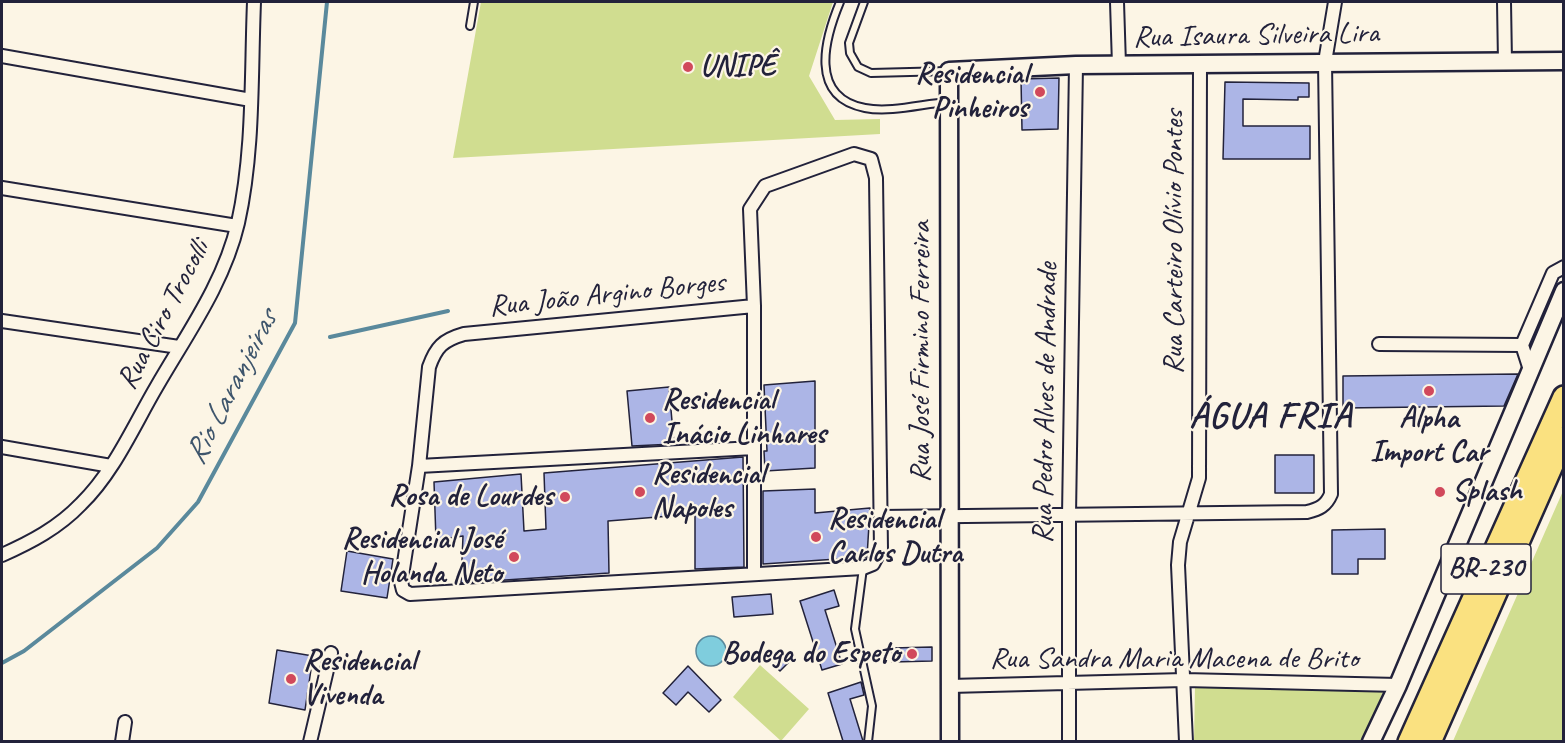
<!DOCTYPE html>
<html>
<head>
<meta charset="utf-8">
<style>
  body { margin:0 }
  #map { position:relative; width:1565px; height:743px; overflow:hidden; background:#fcf5e5; font-family:Caveat,sans-serif }
  canvas { display:block }
  .frame { position:absolute; inset:0; border:3px solid #22223b; pointer-events:none }
</style>
</head>
<body>
<div id="map">
<canvas width="1565" height="743"></canvas>
<div class="frame"></div>
</div>
<script>
const context = document.querySelector('canvas').getContext('2d');
context.lineJoin = 'round';
function fill(path, color) {
  context.fillStyle = color;
  context.fill(path, 'evenodd');
}
function strokePath(path, color, width, dash) {
  context.strokeStyle = color;
  context.lineWidth = width;
  context.lineCap = dash ? 'butt' : 'round';
  context.setLineDash(dash || []);
  context.stroke(path);
}
function drawText(font, color, halo, rows, align = 'center') {
  context.font = font + ' Caveat,sans-serif';
  context.lineWidth = 4.5;
  context.setLineDash([]);
  context.textBaseline = 'middle';
  context.strokeStyle = halo;
  context.fillStyle = color;
  for (const [text, x, y, turn = 0] of rows) {
    context.save();
    context.translate(x, y);
    context.rotate((+turn || 0) * Math.PI / 180);
    context.textAlign = isNaN(turn) ? turn : align;
    if (halo) context.strokeText(text, 0, 0);
    context.fillText(text, 0, 0);
    context.restore();
  }
}
const green = new Path2D(`
  M481 2H833L809 76 835 120 880 119V134L453 158Z
  M1563 491V741H1453Z
  M760 665 809 709 781 741 733 697Z
  M1195 686 1384 690 1362 741 1194 742Z`);
const water = new Path2D(`
  M696 651a15 15 0 1 1 30 0a15 15 0 1 1-30 0Z`);
const stream = new Path2D(`
  M330 337 448 311
  M2 663 24 651 157 548 198 502 295 323 327 2`);
const building = new Path2D(`
  M1059 78 1058 129 1022 130 1021 79Z
  M1225 82 1309 83V97H1298V100L1243 99V126H1310V159H1223Z
  M1518 374 1504 406 1343 408V376Z
  M815 381V468L765 471 764 451H767L764 385Z
  M669 387 674 444 632 446 627 391Z
  M1275 455H1314V493H1275Z
  M743 457 744 567 695 569V514L608 521 609 573 461 583 463 536 436 540 434 482 521 474 524 531 546 529 544 473Z
  M815 489V513L870 508 867 557 763 564V491Z
  M1385 529V559H1358V574H1332V530Z
  M347 551 393 559 387 598 341 591Z
  M834 590 839 606 825 610 842 664 822 670 800 601Z
  M771 594 773 614 734 617 732 597Z
  M932 647V661L892 662V648Z
  M277 650 313 656 305 710 269 703Z
  M778 650 790 661 780 671 768 660Z
  M688 666 721 700 709 712 688 692 676 705 663 693Z
  M861 682 864 695 850 699 863 741H843L828 693Z`);
const lane = new Path2D(`
  M840 2C825 38 808 97 865 108 890 113 922 104 947 102
  M864 2 849 43 850 53 858 67 871 73 949 71
  M470 26 474 2
  M863 568 855 629 872 706 868 742`);
const street = new Path2D(`
  M1117 2 1119 65
  M1504 2 1505 62
  M2 56 251 100
  M2 188 237 226
  M2 321 179 347
  M1379 344 1522 345
  M1531 373 1522 345 1553 273 1564 267
  M2 447 111 466
  M419 466 754 448
  M881 517 1307 512C1319 509 1326 506 1331 494L1325 62 1335 2
  M2 555C31 542 58 528 81 504 114 472 134 425 157 386 187 334 224 283 238 223 254 151 251 75 254 2
  M754 573V306L750 209 765 186 854 154 871 159 876 178 881 549 873 564 863 568 410 594 403 590 401 582 419 466 429 367C436 347 443 340 464 334L754 306
  M950 686 1184 680 1398 685
  M122 742 125 722
  M310 742 331 653
  M1069 742V515L1076 65
  M1186 742 1178 565 1180 542 1199 478 1200 64`);
const secondary = new Path2D(`
  M950 742 949 71 1076 65 1564 61
  M1371 742 1398 685 1564 291`);
const highway = new Path2D(`
  M1409 742 1564 397
  M1430 742 1564 438`);
const markers = [
  [688,67,6,"#d1495b"],
  [1040,92,6,"#d1495b"],
  [1429,391,6,"#d1495b"],
  [650,418,6,"#d1495b"],
  [640,492,6,"#d1495b"],
  [1440,492,6,"#d1495b"],
  [565,497,6,"#d1495b"],
  [816,537,6,"#d1495b"],
  [514,557,6,"#d1495b"],
  [912,654,6,"#d1495b"],
  [291,679,6,"#d1495b"]
];
const shields = [
  [1486,569,90]
];
const shieldNames = [
  ["BR-230",1486,569]
];
const streetNames = [
  ["Rua Isaura Silveira Lira",1256,36,-1],
  ["Rua Carteiro Olívio Pontes",1174,242,-90],
  ["Rua João Argino Borges",607,295,-6],
  ["Rua Ciro Trocolli",164,315,-62],
  ["Rua José Firmino Ferreira",921,352,-90],
  ["Rua Pedro Alves de Andrade",1046,403,-89],
  ["Rua Sandra Maria Macena de Brito",1174,659]
];
const poiNames = [
  ["UNIPÊ",700,67],
  ["Residencial",1028,75,"right"],
  ["Pinheiros",1028,109,"right"],
  ["Residencial",662,401],
  ["Inácio Linhares",662,435],
  ["Alpha",1429,419,"center"],
  ["Import Car",1429,453,"center"],
  ["Residencial",652,475],
  ["Napoles",652,509],
  ["Splash",1452,492],
  ["Rosa de Lourdes",553,497,"right"],
  ["Residencial",828,520],
  ["Carlos Dutra",828,554],
  ["Residencial José",502,540,"right"],
  ["Holanda Neto",502,574,"right"],
  ["Bodega do Espeto",900,654,"right"],
  ["Residencial",303,662],
  ["Vivenda",303,696]
];
const waterNames = [
  ["Rio Laranjeiras",232,388,-63]
];
const districtNames = [
  ["ÁGUA FRIA",1271,418]
];
fill(green, '#d0dd90');
fill(water, '#7fcddd');
strokePath(water, '#5a899c', 1.5);
strokePath(stream, '#5a899c', 4);
fill(building, '#acb5e6');
strokePath(building, '#22223b', 1.5);
strokePath(lane, '#22223b', 10);
strokePath(street, '#22223b', 16);
strokePath(secondary, '#22223b', 21);
strokePath(highway, '#22223b', 26);
strokePath(lane, '#fcf5e5', 6);
strokePath(street, '#fcf5e5', 12);
strokePath(secondary, '#fcf5e5', 16);
strokePath(highway, '#fae180', 21);
for (const [x, y, r, color] of markers) {
  const dot = new Path2D();
  dot.arc(x, y, r, 0, 2 * Math.PI);
  context.fillStyle = color;
  context.fill(dot);
  strokePath(dot, '#fcf5e5', 2);
}
for (const [x, y, w] of shields) {
  const box = new Path2D();
  box.roundRect(x - w / 2, y - 25, w, 50, 4.5);
  context.fillStyle = '#fcf5e5';
  context.fill(box);
  strokePath(box, '#22223b', 1.5);
}
drawText('bold 28px', '#22223b', null, shieldNames);
drawText('30px', '#22223b', '#fcf5e5', streetNames);
drawText('bold 30px', '#22223b', '#fcf5e5', poiNames, 'left');
drawText('italic 32px', '#3e556c', '#fcf5e5', waterNames);
context.letterSpacing = '1.5px';
drawText('bold 36px', '#22223b', '#fcf5e5', districtNames);
context.letterSpacing = '0px';
</script>
</body>
</html>
